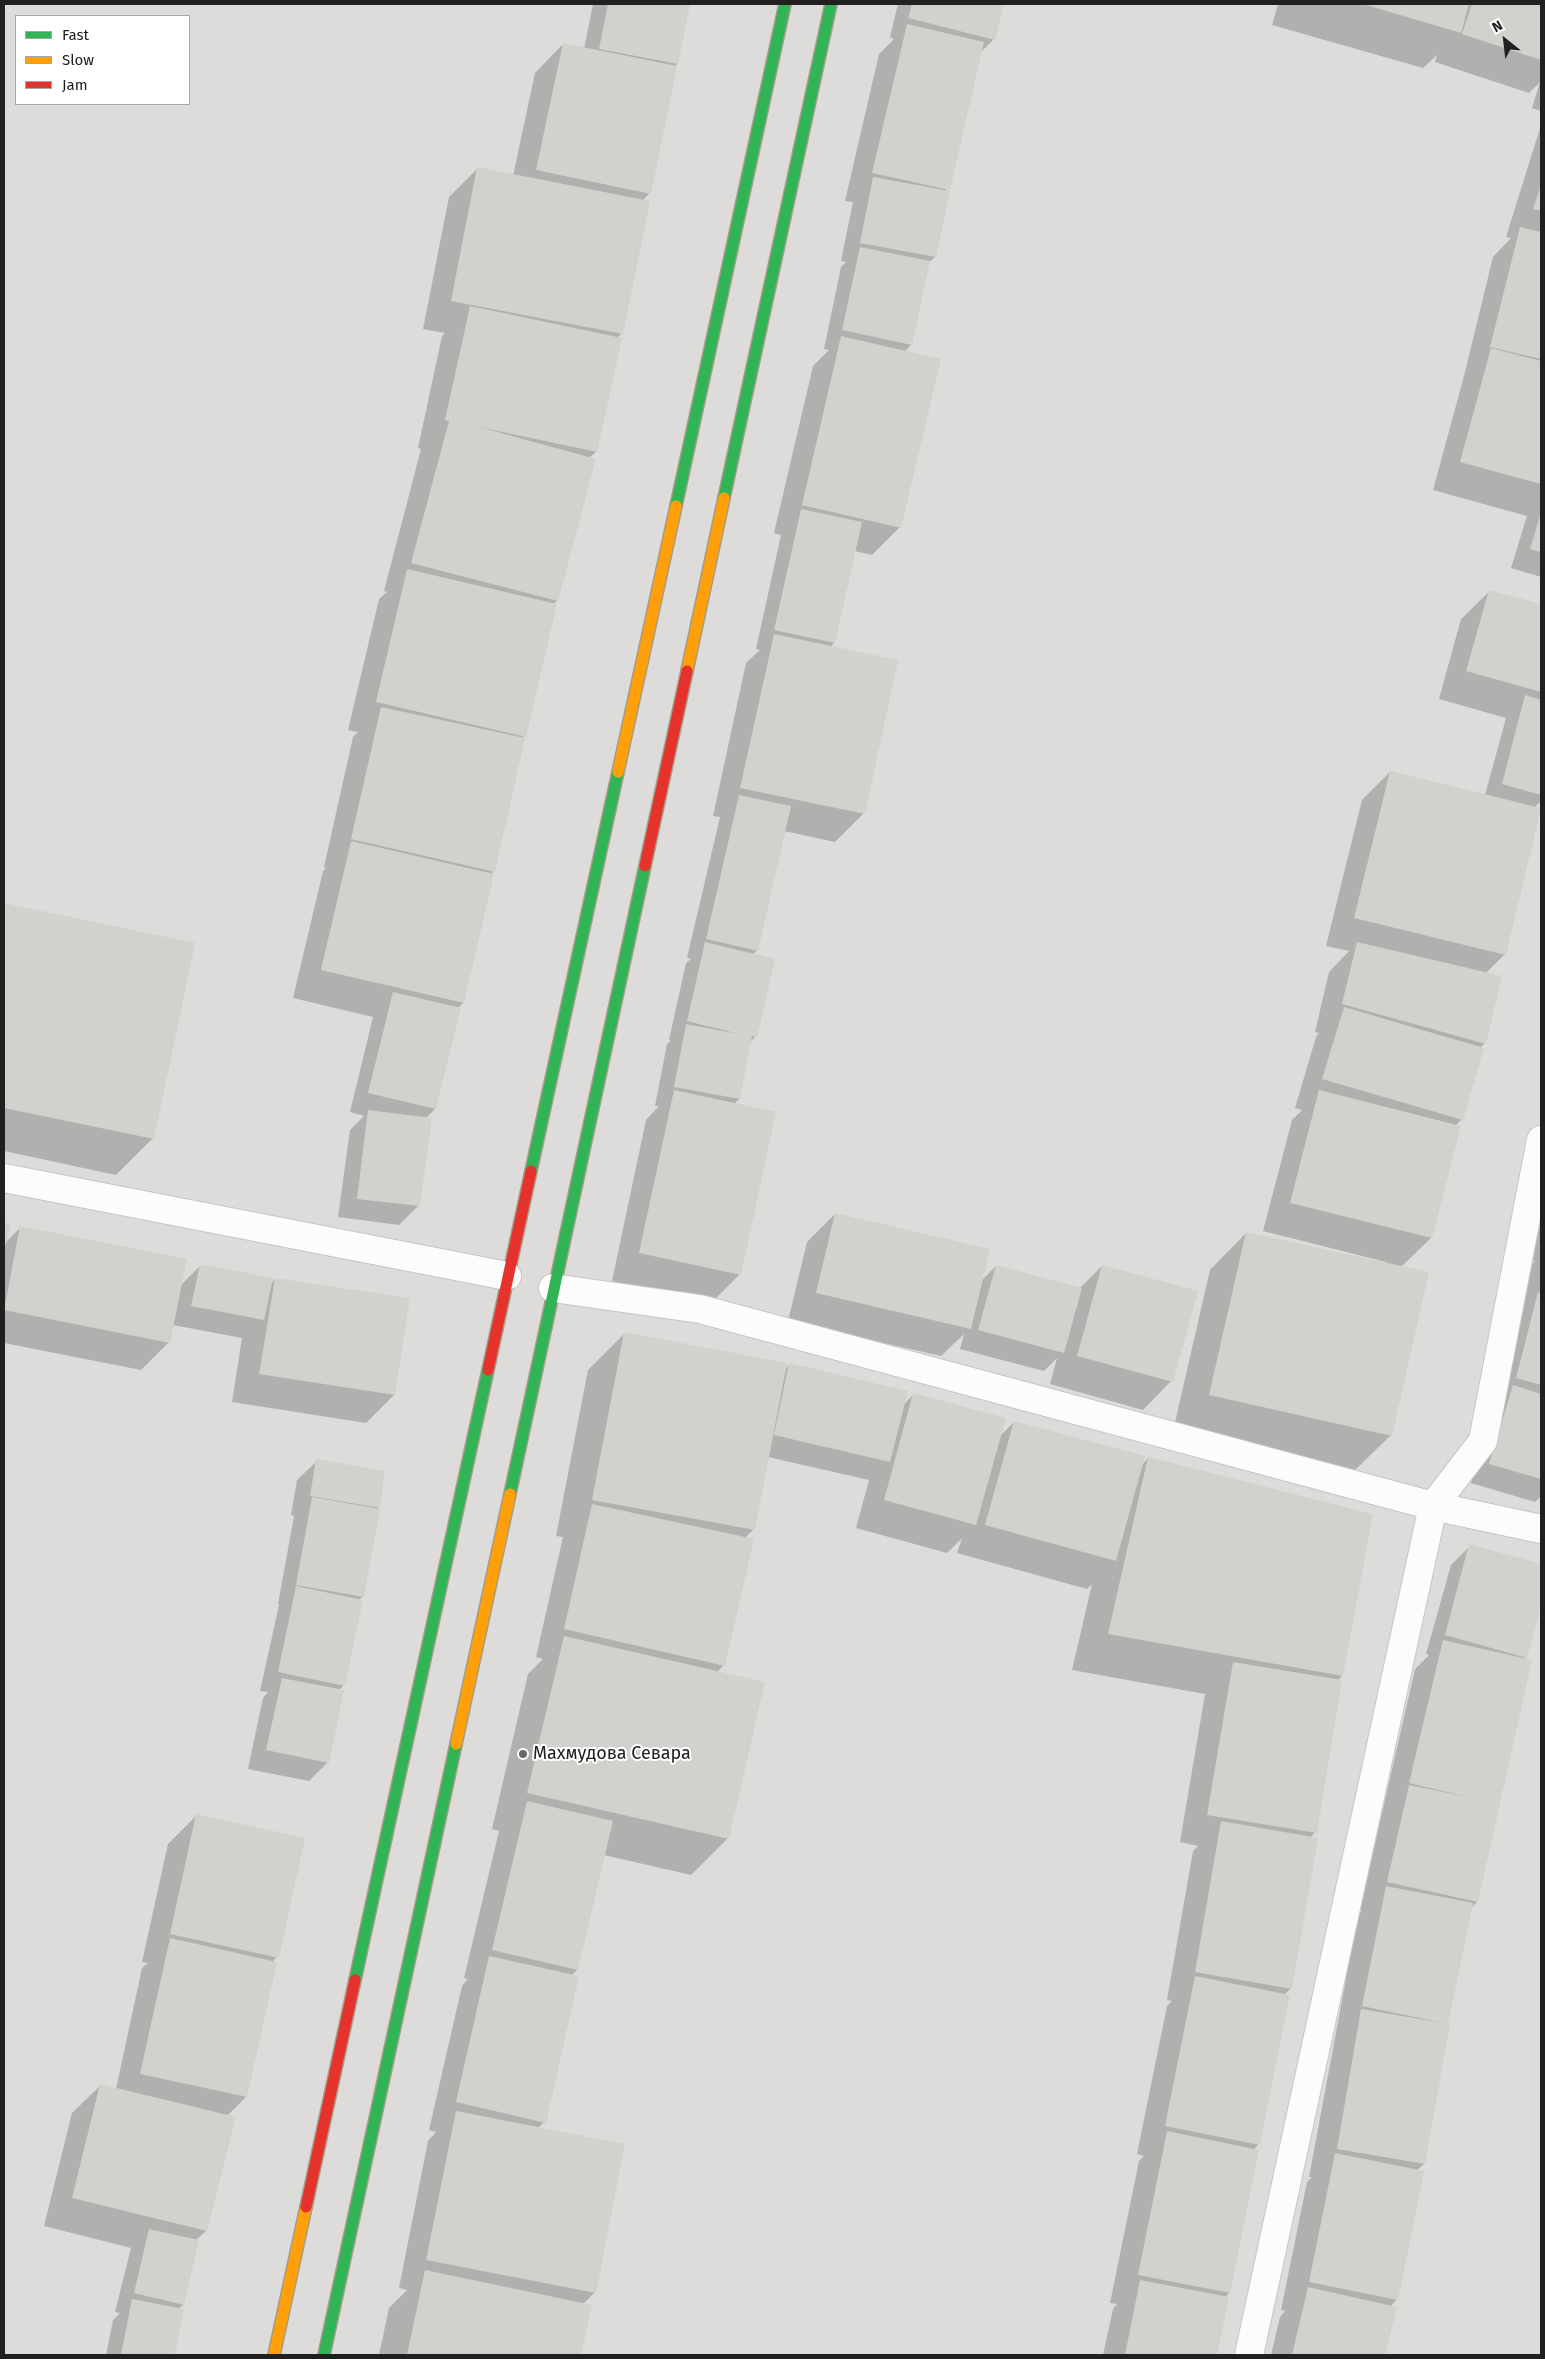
<!DOCTYPE html>
<html>
<head>
<meta charset="utf-8">
<style>
  body { margin:0 }
  #map { position:relative; width:1545px; height:2359px; overflow:hidden; background:#eeede9; font-family:"Fira Sans",sans-serif }
  canvas { display:block }
  .frame { position:absolute; inset:0; border:5px solid #202020; pointer-events:none }
  .legend { position:absolute; left:15px; top:15px; width:175px; height:90px; box-sizing:border-box; background:#fff; border:1px solid #a6a6a6; margin:0; padding:6px 9px; list-style:none; font-size:15px; color:#202020 }
  .legend li { display:flex; align-items:center; gap:10px; height:25px }
  .legend b { width:25px; border:1px solid #a6a6a6 }
  .north { position:absolute; left:1480px; top:15px; width:50px; height:50px; -webkit-text-stroke:4px #fff; paint-order:stroke; rotate:331deg; font-size:14px; font-weight:700; line-height:20px; text-align:center; color:#202020 }
  .north::after { content:''; display:block; margin:auto; width:18px; height:22px; background:#202020; clip-path:polygon(50% 0,100% 100%,50% 72%,0 100%) }
</style>
</head>
<body>
<div id="map">
<canvas width="1545" height="2359"></canvas>
<div class="frame"></div>
<ul class="legend">
<li><b style="height:6px;background:#30b455"></b>Fast</li>
<li><b style="height:6px;background:#ff9f0a"></b>Slow</li>
<li><b style="height:6px;background:#e5322d"></b>Jam</li>
</ul>
<div class="north">N</div>
</div>
<script>
const context = document.querySelector('canvas').getContext('2d');
context.lineJoin = 'round';
function fill(path, color) {
  context.fillStyle = color;
  context.fill(path, 'evenodd');
}
function strokePath(path, color, width, dash) {
  context.strokeStyle = color;
  context.lineWidth = width;
  context.lineCap = dash ? 'butt' : 'round';
  context.setLineDash(dash || []);
  context.stroke(path);
}
function drawText(font, color, halo, rows, align = 'center') {
  context.font = font + ' "Fira Sans",sans-serif';
  context.lineWidth = 4;
  context.setLineDash([]);
  context.textBaseline = 'middle';
  context.strokeStyle = halo;
  context.fillStyle = color;
  for (const [text, x, y, turn = 0] of rows) {
    context.save();
    context.translate(x, y);
    context.rotate((+turn || 0) * Math.PI / 180);
    context.textAlign = isNaN(turn) ? turn : align;
    if (halo) context.strokeText(text, 0, 0);
    context.fillText(text, 0, 0);
    context.restore();
  }
}
const residential = new Path2D(`
  M4 4H1541V2355H4ZM16 16H189V104H16Z`);
const shadow = new Path2D(`
  M593 4H689L677 64 674 67H676L649 194 642 201 622 333 617 338 596 452 589 458 557 601 553 604 463 1003 457 1009 435 1109 426 1118 418 1206 399 1225 338 1217 350 1130 364 1116 350 1112 373 1017 293 998 323 871 326 868 324 867 353 737 358 732 348 730 379 599 387 592 384 591 421 449 418 448 442 336 445 333 423 329 449 197 477 169 513 176 535 73 563 44 584 49Z
  M898 4H1003L994 39 980 53 946 192 935 257 928 263 911 345 904 352 900 527 872 555 854 551 834 643 830 647 864 813 835 842 784 831 757 950 752 955 773 959 755 1037 750 1042 739 1099 734 1104 740 1274 712 1302 612 1281 646 1120 659 1106H655L667 1044 671 1041 669 1040 686 963 691 959 687 958 720 817 713 816 746 663 760 650 756 649 781 535 774 533 813 366 829 350 824 349 841 267 846 262 841 261 853 202 845 201 879 54 894 39 890 37Z
  M1278 4H1541V111L1532 108 1540 82 1529 93 1435 62 1437 55 1423 68 1272 25Z
  M1541 125V577L1511 568 1527 516 1433 490 1464 376 1493 257 1511 238 1506 237Z
  M1490 591 1541 605V801L1535 807 1505 954 1485 974 1500 977 1484 1044 1480 1048 1462 1119 1455 1126 1459 1127 1431 1238 1401 1267 1391 1435 1354 1471 1173 1431 1210 1270 1246 1233 1386 1264V1262L1263 1231 1292 1120 1302 1110 1295 1108 1316 1037 1319 1033 1315 1032 1329 972 1349 951 1326 946 1362 800 1390 772 1485 795 1506 718 1439 699 1461 619Z
  M4 904 194 944 152 1139 116 1175 4 1151Z
  M835 1214 981 1281 996 1266 1080 1288 1102 1266 1171 1381 1143 1410 1050 1384 1057 1358 1044 1371 960 1349 964 1334 941 1356 788 1321 807 1242Z
  M1541 1222V1496L1535 1502 1471 1483 1519 1312 1524 1308 1520 1307 1531 1266 1535 1261 1531 1260Z
  M4 1224 10 1225 5 1243 20 1228 181 1285 200 1266 270 1285 275 1279 394 1395 366 1423 232 1402 242 1338 173 1325 169 1342 141 1370 4 1343Z
  M625 1333 784 1370 790 1364 903 1405 914 1394 999 1437 1014 1422 1141 1466 1148 1458 1342 1676 1337 1681 1315 1832 1310 1838 1291 1988 1284 1995 1289 1996 1258 2145 1253 2150 1258 2151 1229 2293 1225 2298H1227L1215 2355H1103L1113 2309 1117 2304 1110 2303 1139 2161 1144 2156 1137 2154 1167 2006 1172 2001 1167 2000 1193 1851 1198 1846 1180 1842 1205 1694 1072 1670 1092 1584 1087 1589 957 1553 962 1538 947 1553 856 1528 869 1480 768 1457 753 1530 745 1538 724 1665 717 1672 728 1838 691 1875 604 1855 577 1970 571 1976 544 2122 538 2128 595 2292 583 2304 590 2306 580 2355H379L389 2308 407 2290 399 2288 428 2141 436 2132 429 2130 462 1986 468 1979 464 1978 499 1831 492 1829 528 1674 543 1659 536 1657 563 1537 556 1536 588 1370Z
  M317 1461 379 1507 377 1510 362 1597 359 1600 344 1685 339 1690 328 1762 309 1781 248 1769 263 1698 268 1692 260 1691 279 1605 278 1604 294 1516 291 1515 297 1480Z
  M1470 1546 1541 1565V1600L1524 1660 1477 1902 1470 1909 1447 2025 1424 2164 1416 2171 1423 2172 1396 2300 1390 2307 1395 2308 1384 2355H1271L1280 2317 1285 2311 1281 2310 1307 2182 1312 2177H1309L1358 1915 1362 1911 1360 1910 1415 1669 1429 1655 1426 1654 1451 1565Z
  M196 1816 277 1957 272 1962 246 2097 227 2116 234 2118 206 2231 196 2240 183 2305 178 2309 182 2310 174 2355H106L113 2320 120 2313 115 2312 131 2248 44 2226 72 2113 101 2085 116 2089 142 1968 148 1963 142 1962 168 1844Z`);
const building = new Path2D(`
  M608 4H690L678 64 599 49Z
  M912 4H1004L995 40 908 18Z
  M1363 4H1469L1461 33Z
  M1472 4H1541V60L1462 34Z
  M907 24 984 42 950 190 872 173Z
  M563 43 677 66 651 194 536 170Z
  M477 167 650 201 623 334 451 301Z
  M873 177 950 191 936 257 860 243Z
  M1541 185V211L1533 209Z
  M1520 227 1541 232V359L1490 347Z
  M860 247 930 261 912 345 842 330Z
  M470 306 622 338 597 452 479 427 596 459 558 601 411 563 449 421 445 420Z
  M841 336 941 359 901 528 802 505Z
  M1491 348 1541 361V484L1460 462Z
  M801 509 862 522 835 643 774 630Z
  M1541 512V552L1530 549Z
  M407 569 557 604 526 737 376 702Z
  M1489 590 1541 604V692L1466 671Z
  M774 634 898 660 865 814 740 788Z
  M1525 695 1541 700V795L1502 784Z
  M381 707 525 738 495 872 351 839Z
  M1390 771 1541 808 1506 955 1354 918Z
  M739 795 791 806 758 951 706 939Z
  M351 841 494 874 464 1003 321 970Z
  M4 903 195 943 154 1139 4 1108Z
  M705 942 775 959 757 1037 752 1036 740 1099 674 1087 686 1024 739 1034 687 1021Z
  M1357 942 1502 976 1486 1044 1342 1004Z
  M393 992 461 1008 436 1109 368 1093Z
  M1344 1007 1484 1048 1463 1120 1322 1079Z
  M674 1090 776 1112 741 1275 639 1253Z
  M1319 1090 1461 1126 1432 1238 1290 1203Z
  M368 1110 432 1118 420 1206 357 1199Z
  M835 1213 990 1249 971 1329 816 1293Z
  M4 1223 11 1224 4 1251Z
  M20 1226 187 1259 170 1343 4 1310Z
  M1246 1232 1429 1272 1392 1436 1209 1395Z
  M200 1264 273 1278 264 1320 191 1306Z
  M996 1265 1082 1288 1064 1353 978 1330Z
  M1102 1265 1198 1291 1173 1382 1077 1356Z
  M275 1278 410 1298 395 1395 259 1374Z
  M1538 1292 1541 1293V1385L1516 1378Z
  M624 1332 787 1363 755 1530 592 1500Z
  M789 1363 908 1391 890 1462 774 1435Z
  M1513 1385 1541 1394V1479L1489 1464Z
  M913 1393 1006 1418 976 1525 884 1500Z
  M1014 1421 1145 1456 1116 1561 985 1525Z
  M1148 1457 1373 1514 1343 1676 1108 1634Z
  M316 1459 385 1471 380 1508 310 1496Z
  M312 1497 380 1509 364 1597 296 1585Z
  M592 1504 754 1539 725 1666 564 1629Z
  M1469 1544 1541 1564V1605L1527 1658 1445 1635Z
  M296 1586 363 1600 345 1686 278 1672Z
  M564 1636 765 1682 729 1839 527 1793Z
  M1443 1640 1532 1660 1478 1902 1387 1882 1409 1785 1468 1797 1409 1783Z
  M1233 1662 1342 1680 1317 1833 1207 1815Z
  M282 1678 344 1690 329 1763 266 1750Z
  M527 1801 613 1821 578 1970 492 1950Z
  M196 1814 305 1838 279 1958 170 1934Z
  M1221 1821 1318 1838 1292 1989 1195 1972Z
  M1386 1886 1473 1903 1448 2024H1450L1425 2164 1337 2149 1361 2009 1443 2023 1362 2006Z
  M170 1938 277 1962 247 2097 140 2074Z
  M489 1956 579 1976 546 2123 456 2102Z
  M1195 1976 1290 1995 1260 2145 1165 2126Z
  M100 2084 236 2117 207 2231 72 2198Z
  M456 2111 625 2144 596 2293 426 2260Z
  M1167 2131 1259 2150 1230 2293 1138 2275Z
  M1335 2153 1424 2171 1398 2300 1309 2282Z
  M149 2229 199 2240 184 2305 134 2293Z
  M425 2270 592 2305 581 2355H407Z
  M1140 2280 1229 2297 1217 2355H1125Z
  M1308 2287 1397 2307 1385 2355H1292Z
  M132 2299 184 2309 175 2355H121Z`);
const street = new Path2D(`
  M4 1178 507 1276
  M553 1288 700 1309 1433 1506 1541 1529
  M1249 2355 1433 1506 1483 1441 1541 1140`);
const fast = new Path2D(`
  M724 498 831 4
  M676 506 785 4
  M531 1171 618 772
  M510 1494 645 866
  M355 1980 488 1370
  M324 2355 456 1744`);
const slow = new Path2D(`
  M687 671 724 498
  M618 772 676 506
  M456 1744 510 1494
  M274 2355 306 2207`);
const jam = new Path2D(`
  M645 866 687 671
  M488 1370 531 1171
  M306 2207 355 1980`);
const markers = [
  [523,1754,5,"#686866"]
];
const poiNames = [
  ["Махмудова Севара",533,1754]
];
fill(residential, '#dddcda');
fill(shadow, '#0003');
fill(building, '#d2d1ce');
strokePath(street, '#c7c6c5', 30);
strokePath(fast, '#a59c85', 14);
strokePath(slow, '#a59c85', 14);
strokePath(jam, '#a59c85', 14);
strokePath(street, '#fcfcfc', 28);
strokePath(fast, '#30b455', 11);
strokePath(slow, '#ff9f0a', 11);
strokePath(jam, '#e5322d', 11);
for (const [x, y, r, color] of markers) {
  const dot = new Path2D();
  dot.arc(x, y, r, 0, 2 * Math.PI);
  context.fillStyle = color;
  context.fill(dot);
  strokePath(dot, '#fff', 2);
}
drawText('18px', '#202020', '#fff', poiNames, 'left');
</script>
</body>
</html>
